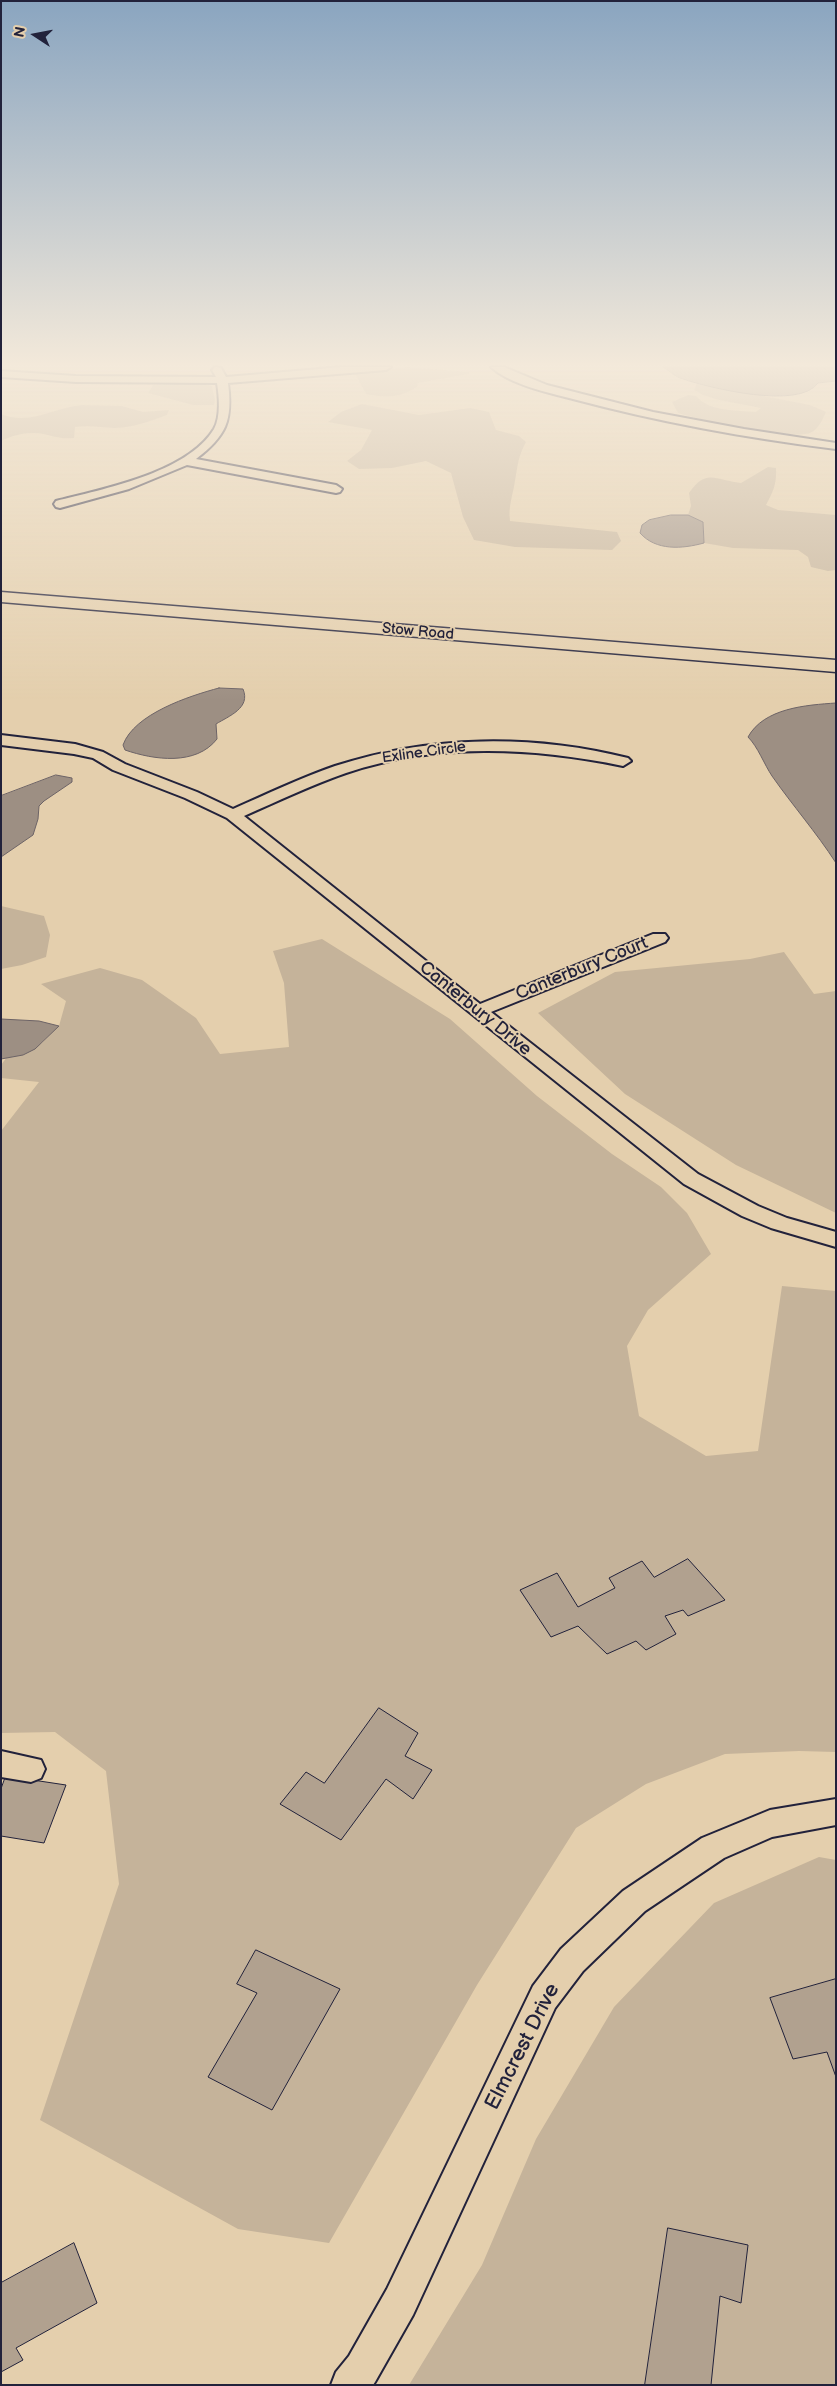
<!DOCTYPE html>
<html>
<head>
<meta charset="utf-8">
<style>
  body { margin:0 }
  #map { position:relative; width:837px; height:2386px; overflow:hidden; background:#e4cfad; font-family:"Balsamiq Sans",sans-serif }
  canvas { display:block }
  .frame { position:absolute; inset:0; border:2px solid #22223b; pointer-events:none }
  .north { position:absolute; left:10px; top:10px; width:50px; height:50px; -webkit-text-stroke:4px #e4cfad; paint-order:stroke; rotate:281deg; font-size:14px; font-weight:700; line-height:20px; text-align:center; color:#22223b }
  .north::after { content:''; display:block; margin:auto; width:18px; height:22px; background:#22223b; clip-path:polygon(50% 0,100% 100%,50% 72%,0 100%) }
</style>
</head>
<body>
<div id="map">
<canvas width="837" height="2386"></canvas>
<div class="frame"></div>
<div class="north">N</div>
</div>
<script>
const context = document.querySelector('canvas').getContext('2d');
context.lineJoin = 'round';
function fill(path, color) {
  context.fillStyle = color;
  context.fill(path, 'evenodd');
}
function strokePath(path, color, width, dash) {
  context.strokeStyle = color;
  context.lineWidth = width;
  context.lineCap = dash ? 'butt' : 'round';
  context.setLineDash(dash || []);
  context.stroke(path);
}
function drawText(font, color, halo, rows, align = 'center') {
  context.font = font + ' "Balsamiq Sans",sans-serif';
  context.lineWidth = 4;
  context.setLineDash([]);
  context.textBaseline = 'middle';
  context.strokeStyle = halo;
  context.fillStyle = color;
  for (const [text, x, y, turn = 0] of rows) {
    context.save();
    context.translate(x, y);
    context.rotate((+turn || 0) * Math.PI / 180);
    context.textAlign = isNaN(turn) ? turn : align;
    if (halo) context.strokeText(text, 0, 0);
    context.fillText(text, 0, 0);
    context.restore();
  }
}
const green = new Path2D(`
  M407 367 469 372V374L418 383 417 387C400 398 385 398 366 394L354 372Z
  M201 383 212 386 215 400 214 405H193L148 393 153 385Z
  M697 383 810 405 826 412C823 419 818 430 810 433 791 440 700 420 678 413L672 402 688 395 696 396C710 412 736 410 756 412L761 408 719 400 703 395 694 390Z
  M362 404 419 415 470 408 489 412 496 430 519 436 526 442C518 457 518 464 515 481 513 495 508 506 510 521L617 532 621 541 612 550 515 547 474 540 463 517 451 473 426 461 392 468 359 469 347 461 361 450 372 430 328 422 341 412Z
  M83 405 122 406 143 412 169 410 167 415C151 421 132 428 114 428 100 427 89 425 75 427L74 438C58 440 48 433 33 433 22 433 11 436 1 441V414C30 426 54 407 83 405Z
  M768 467 776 468C777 484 773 492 766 505L778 510 836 515V570L828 571 811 567 808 557 798 550 733 548 704 543 703 522 688 515 691 506 689 493C706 468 715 480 741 483Z
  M1 906 44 916 50 935 46 957 22 965 1 969Z
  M322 939 450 1019 537 1096 612 1154 661 1187 687 1213 711 1254 648 1310 627 1346 639 1416 706 1456 758 1451 782 1286 836 1291V1752L799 1751 725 1754 646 1784 576 1828 477 1985 329 2243 238 2229 40 2120 119 1884 106 1771 55 1732 1 1733V1131L39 1082 1 1078V1065L7 1057 23 1055 42 1043 59 1026 66 1001 41 984 100 968 142 980 196 1018 220 1054 289 1047 284 983 273 951Z
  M784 952 814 994 836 991V1213L736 1165 625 1094 538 1013 615 972 750 959Z
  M819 1857 836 1860V2385H409L482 2265 536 2139 614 2007 714 1903Z`);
const water = new Path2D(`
  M663 367H836V381L818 383C799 410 710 388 683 379 675 377 670 371 663 367Z
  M671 515H688L703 522 704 543C682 549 656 551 640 533L642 525 649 520Z
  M219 688 243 689C251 708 229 716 216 724L217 739C196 766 154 760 125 750L123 745C134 714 189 696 219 688Z
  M836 703V863C816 832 793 806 772 776 764 764 758 747 748 737 764 708 806 705 836 703Z
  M56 775 72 778V782L44 801 39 806 38 819 33 835 1 857V796Z
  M1 1019 39 1021 59 1026 35 1049 23 1055 1 1059Z`);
const building = new Path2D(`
  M688 1559 725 1600 688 1616 683 1610 665 1616 676 1634 646 1650 636 1641 607 1654 578 1626 551 1637 520 1590 557 1573 578 1607 615 1588 609 1578 642 1561 654 1577Z
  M379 1708 418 1733 405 1756 432 1770 413 1799 386 1779 341 1840 280 1804 306 1772 324 1783Z
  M6 1776 66 1785 44 1843 1 1836V1789Z
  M256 1950 340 1989 272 2110 208 2077 257 1993 237 1984Z
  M836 1979V2077L827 2052 793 2059 770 1998Z
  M668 2228 748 2245 741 2303 720 2296 711 2385H645Z
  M74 2243 97 2303 16 2348 23 2360 1 2372V2283Z`);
const minor = new Path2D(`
  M215 367 221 368 226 377 342 367H391L386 370 228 383C233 421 226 436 196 459L336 485 342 489 340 492 336 493 187 465 129 489 60 508 56 507 54 504 56 501C103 489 187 473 214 429 221 417 219 396 217 383L76 382 1 377V371L76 376 216 377 212 370Z
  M491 367H504L547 385 653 412 744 429 836 443V449C747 438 659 422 573 399 549 393 509 384 491 367Z
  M1 735 75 744 103 752 125 764 197 792 233 809C267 794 300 778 335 766 430 735 532 734 628 758L631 761 623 766C530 747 437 743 346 773 311 785 278 801 244 816L480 1004 653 934H665L668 938 665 942 491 1012 698 1174 758 1206 787 1218 836 1232V1247L771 1228 742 1216 684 1184 227 818 185 798 113 770 93 758 74 754 1 745Z
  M1 1751 41 1760 45 1769 41 1778 31 1782 1 1777Z
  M836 1799V1825L772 1837 724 1858 645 1911 583 1971 555 2008 413 2315 375 2382 373 2385H331L336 2372 349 2356 387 2289 533 1986 561 1949 623 1891 702 1838 770 1810Z`);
const tertiary = new Path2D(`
  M1 592 836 660V672L1 602Z`);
const farStreetnames = [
  ["Stow Road",418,632,5],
  ["Exline Circle",424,753,-8]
];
const streetNames = [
  ["Canterbury Court",582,969,-22],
  ["Canterbury Drive",475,1009,39]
];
const nearStreetnames = [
  ["Elmcrest Drive",523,2047,-63]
];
fill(green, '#c5b39a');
fill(water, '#9d8f83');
strokePath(water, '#6c6366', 1);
fill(building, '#b1a18f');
strokePath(building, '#22223b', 1);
strokePath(minor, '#22223b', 4);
strokePath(tertiary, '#22223b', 3);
fill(minor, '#e4cfad');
fill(tertiary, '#e4cfad');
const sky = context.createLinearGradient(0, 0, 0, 701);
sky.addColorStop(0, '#8aa5c0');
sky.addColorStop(0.52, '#f3e9da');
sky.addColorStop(1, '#f3e9da00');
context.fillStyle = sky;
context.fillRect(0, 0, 837, 701);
drawText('15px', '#22223b', '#e4cfad', farStreetnames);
drawText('18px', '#22223b', '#e4cfad', streetNames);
drawText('21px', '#22223b', '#e4cfad', nearStreetnames);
</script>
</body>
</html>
